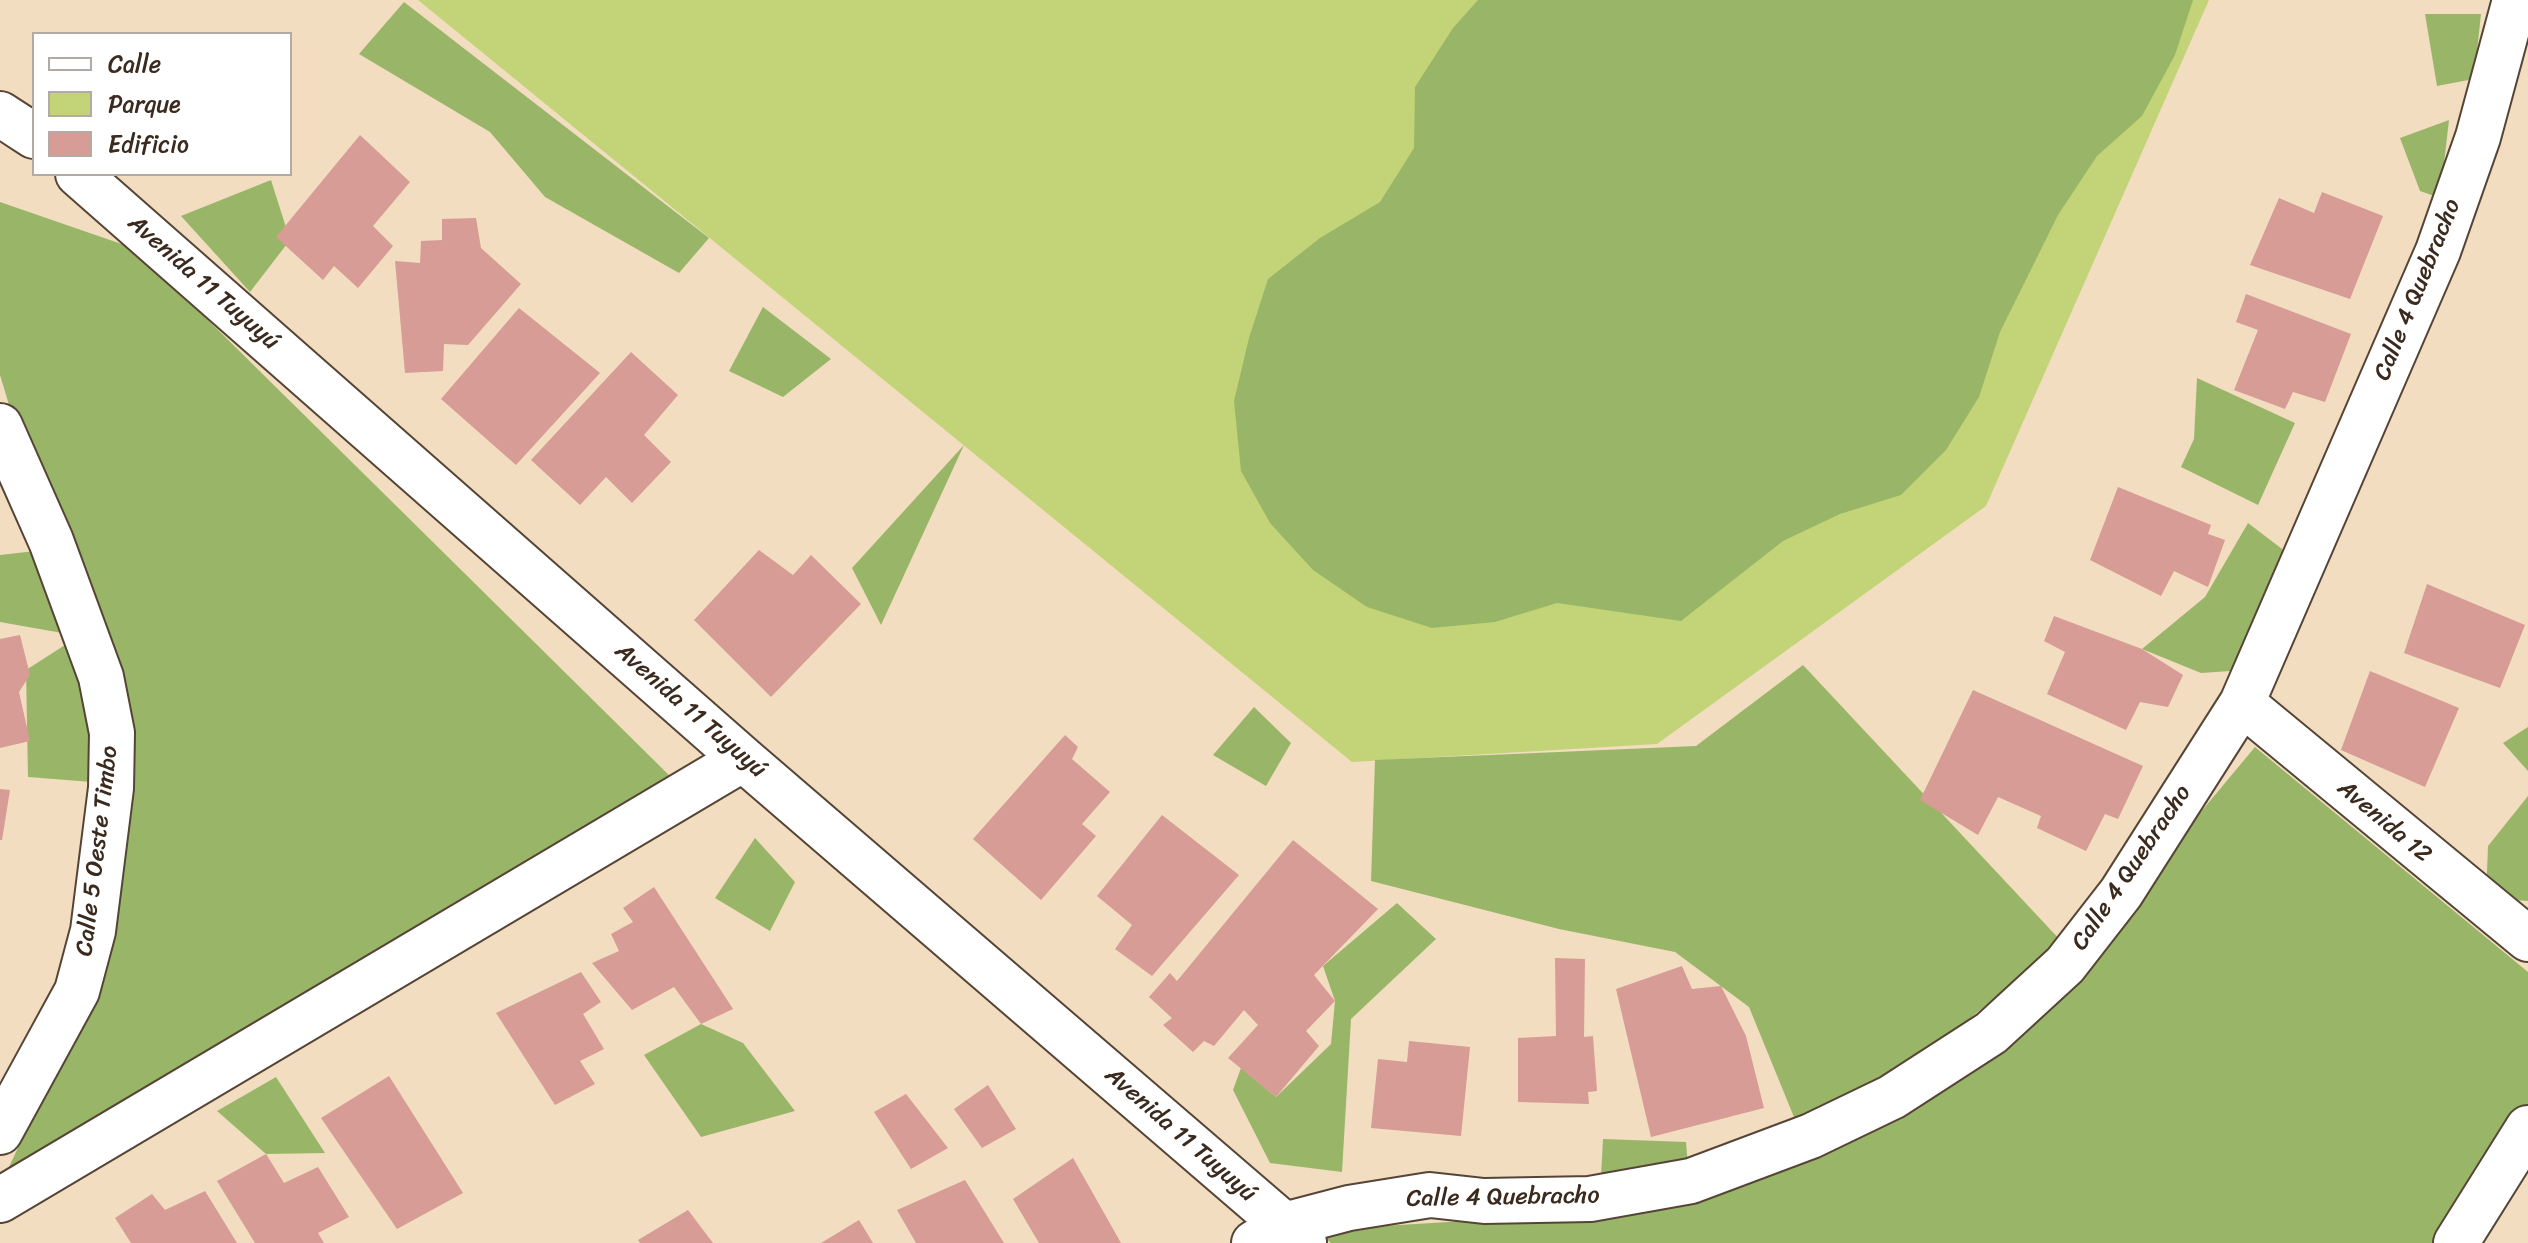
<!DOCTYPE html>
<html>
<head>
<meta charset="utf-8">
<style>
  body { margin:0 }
  #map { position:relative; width:2528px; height:1243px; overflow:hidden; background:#f2ddc0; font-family:Sriracha,sans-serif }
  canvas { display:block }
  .legend { position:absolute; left:32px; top:32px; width:260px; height:144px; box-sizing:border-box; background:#fff; border:2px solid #b1aaa5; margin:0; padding:10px 14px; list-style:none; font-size:24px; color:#3b2a1e }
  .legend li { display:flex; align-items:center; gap:16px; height:40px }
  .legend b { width:40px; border:2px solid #b1aaa5 }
</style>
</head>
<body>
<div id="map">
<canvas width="2528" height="1243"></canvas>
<ul class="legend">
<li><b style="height:10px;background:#fff"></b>Calle</li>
<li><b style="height:22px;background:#c2d477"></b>Parque</li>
<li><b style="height:22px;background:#d69c95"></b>Edificio</li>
</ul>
</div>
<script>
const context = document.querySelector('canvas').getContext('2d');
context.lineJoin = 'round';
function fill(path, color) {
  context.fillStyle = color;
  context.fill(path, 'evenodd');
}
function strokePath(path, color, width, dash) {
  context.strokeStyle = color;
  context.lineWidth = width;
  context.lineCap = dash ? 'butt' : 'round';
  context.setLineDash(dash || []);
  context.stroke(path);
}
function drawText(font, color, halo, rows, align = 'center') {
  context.font = font + ' Sriracha,sans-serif';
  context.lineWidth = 6;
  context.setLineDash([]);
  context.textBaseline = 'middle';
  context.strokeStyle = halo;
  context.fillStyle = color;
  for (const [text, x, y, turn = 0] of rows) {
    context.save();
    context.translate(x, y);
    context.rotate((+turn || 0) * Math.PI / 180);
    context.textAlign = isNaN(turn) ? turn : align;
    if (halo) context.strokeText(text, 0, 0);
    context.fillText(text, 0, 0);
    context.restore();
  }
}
const green = new Path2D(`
  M418 0H2209L1986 506 1657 744 1352 762Z`);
const forest = new Path2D(`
  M1478 0H2193L2175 55 2142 116 2097 156 2058 215 2000 332 1979 397 1946 450 1901 495 1840 514 1783 541 1681 621 1557 603 1495 622 1432 628 1367 607 1313 570 1270 523 1241 471 1234 401 1249 338 1268 279 1320 238 1380 202 1414 148 1415 87 1453 28Z
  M404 2 709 238 679 273 545 197 490 132 359 54Z
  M2425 14H2481L2474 79 2437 86Z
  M2449 120 2440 198 2420 191 2400 138Z
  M271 180 290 240 250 292 181 216Z
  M0 202 136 249 677 783 0 1186 104 965 105 783 28 777 26 670 79 636 0 622V555L44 550 57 622 78 633 0 375Z
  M763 307 831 359 783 397 729 371Z
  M2197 378 2295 423 2258 505 2181 467 2194 439Z
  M964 445 881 625 852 568Z
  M2248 523 2307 568 2245 670 2201 673 2142 649 2205 597Z
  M1803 665 2062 942 1927 1054 1796 1122 1749 1007 1675 952 1559 929 1371 881 1375 760 1696 746Z
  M1254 707 1291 743 1266 786 1213 755Z
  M2528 727V771L2503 743Z
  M2255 747 2528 972V1112L2444 1243H1331L1316 1230 1465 1221 1747 1184 2028 1019Z
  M2528 796V901L2486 898 2488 846Z
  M755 838 795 882 770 931 715 898Z
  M1397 903 1436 939 1351 1019 1342 1172 1270 1163 1233 1090 1241 1068 1276 1097 1331 1044 1335 1001 1323 966Z
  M701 1024 743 1043 795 1111 701 1137 644 1055Z
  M276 1077 325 1153 266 1154 217 1111Z
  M1603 1139 1686 1142 1689 1179 1600 1195Z`);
const building = new Path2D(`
  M360 135 410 182 373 226 393 246 358 288 334 266 323 280 276 237Z
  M2322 192 2383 216 2350 299 2250 265 2279 198 2314 213Z
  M476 218 481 248 521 284 468 345 444 344 443 371 405 373 395 261 420 263 421 241 442 240V219Z
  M2246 294 2351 334 2325 402 2293 392 2285 409 2234 390 2258 330 2236 322Z
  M519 308 600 373 516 465 441 399Z
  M631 352 678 395 644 435 671 462 632 503 606 477 580 505 531 460Z
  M2118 487 2211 525 2208 534 2225 540 2208 587 2174 571 2161 596 2090 560Z
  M759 550 793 575 811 555 861 604 771 697 694 620Z
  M2427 584 2525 625 2500 688 2404 653Z
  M2054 616 2142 649 2183 675 2168 707 2140 702 2126 730 2047 694 2065 652 2044 641Z
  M20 635 30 675 19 692 30 741 0 748V639Z
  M2370 671 2459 708 2425 787 2341 750Z
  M1973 690 2143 766 2118 819 2105 814 2086 851 2037 828 2041 816 1998 797 1978 835 1920 800Z
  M1065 735 1078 747 1072 759 1110 792 1082 824 1096 836 1041 900 973 839Z
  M0 789 10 790 2 840H0Z
  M1162 815 1239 875 1152 976 1115 949 1132 925 1097 896Z
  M1293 840 1378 909 1314 975 1335 1001 1306 1031 1319 1046 1276 1097 1228 1058 1258 1025 1244 1010 1214 1046 1204 1041 1193 1052 1163 1025 1172 1018 1149 997 1170 973 1177 981Z
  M654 887 733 1009 701 1024 674 987 632 1010 592 963 619 951 611 934 633 922 623 908Z
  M1555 958 1585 959 1584 1037 1593 1036 1597 1091 1588 1092 1589 1104 1518 1102V1038L1556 1036Z
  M1682 966 1692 989 1721 986 1746 1036 1764 1108 1651 1137 1616 989Z
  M581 972 601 1002 583 1014 604 1049 580 1061 595 1084 555 1105 496 1013Z
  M1409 1041 1470 1047 1461 1136 1371 1128 1378 1059 1407 1062Z
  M389 1076 463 1193 397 1229 321 1118Z
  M988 1085 1016 1129 982 1148 954 1109Z
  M906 1094 948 1148 911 1169 874 1112Z
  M266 1154 284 1183 318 1167 349 1217 318 1233 324 1243H255L217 1181Z
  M1073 1158 1121 1243H1039L1013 1199Z
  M965 1180 1004 1243H916L897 1210Z
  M205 1191 237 1243H131L115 1218 152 1194 165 1210Z
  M688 1210 713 1243H640L638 1240Z
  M859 1220 873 1243H821Z`);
const street = new Path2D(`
  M0 114 34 136
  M78 174 743 759 1304 1242
  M0 426 51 541 101 677 112 733 111 788 93 931 77 991 0 1132
  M2242 703 2528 939
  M0 1200 743 759
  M1254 1243 1284 1225 1349 1208 1430 1195 1484 1201 1590 1199 1691 1181 1811 1136 1892 1097 1991 1033 2065 965 2121 893 2242 703 2438 251 2478 137 2515 0
  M2456 1243 2528 1128`);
const streetNames = [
  ["Avenida 11 Tuyuyú",203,283,41],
  ["Calle 4 Quebracho",2418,290,-68],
  ["Avenida 11 Tuyuyú",690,711,41],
  ["Avenida 12",2384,822,40],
  ["Calle 5 Oeste Timbo",98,851,-83],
  ["Calle 4 Quebracho",2132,868,-56],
  ["Avenida 11 Tuyuyú",1180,1135,41],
  ["Calle 4 Quebracho",1503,1198,-1]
];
fill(green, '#c2d477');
fill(forest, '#99b668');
fill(building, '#d69c95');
strokePath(street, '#564536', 48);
strokePath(street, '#fff', 44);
drawText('24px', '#3b2a1e', '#fff', streetNames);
</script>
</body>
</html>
